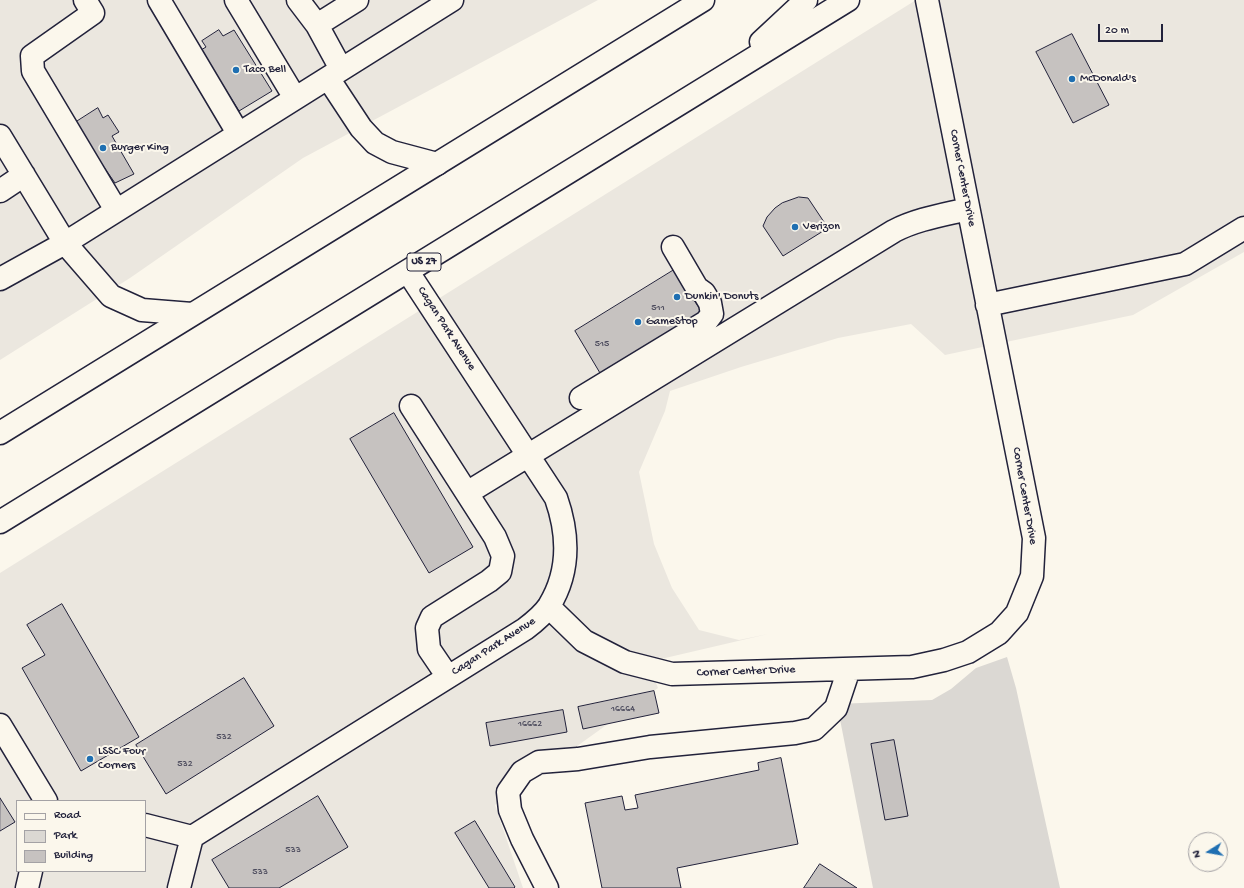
<!DOCTYPE html>
<html>
<head>
<meta charset="utf-8">
<style>
  body { margin:0 }
  #map { position:relative; width:1244px; height:888px; overflow:hidden; background:#fbf7ec; font-family:"Gochi Hand",sans-serif }
  canvas { display:block }
  .legend { position:absolute; left:16px; top:800px; width:130px; height:72px; box-sizing:border-box; background:#fbf7ec; border:1px solid #a4a2a5; margin:0; padding:5px 7px; list-style:none; font-size:12px; color:#22223b }
  .legend li { display:flex; align-items:center; gap:8px; height:20px }
  .legend b { width:20px; border:1px solid #a4a2a5 }
  .north { position:absolute; left:1188px; top:832px; width:40px; height:40px; box-sizing:border-box; background:#fbf7ec; border:1px solid #a4a2a5; border-radius:50%; rotate:259deg; font-size:11px; font-weight:700; line-height:16px; text-align:center; color:#22223b }
  .north::after { content:''; display:block; margin:auto; width:14px; height:18px; background:#1f6fb2; clip-path:polygon(50% 0,100% 100%,50% 72%,0 100%) }
  .scale { position:absolute; left:1098px; top:24px; width:65px; height:18px; box-sizing:border-box; border:2px solid #22223b; border-top:0; padding-left:5px; font-size:12px; line-height:14px; white-space:nowrap; color:#22223b; -webkit-text-stroke:3px #fbf7ec; paint-order:stroke }
</style>
</head>
<body>
<div id="map">
<canvas width="1244" height="888"></canvas>
<ul class="legend">
<li><b style="height:5px;background:#fbf7ec"></b>Road</li>
<li><b style="height:11px;background:#dbd8d3"></b>Park</li>
<li><b style="height:11px;background:#c6c2c0"></b>Building</li>
</ul>
<div class="north">N</div>
<div class="scale">20 m</div>
</div>
<script>
const context = document.querySelector('canvas').getContext('2d');
context.lineJoin = 'round';
function fill(path, color) {
  context.fillStyle = color;
  context.fill(path, 'evenodd');
}
function strokePath(path, color, width, dash) {
  context.strokeStyle = color;
  context.lineWidth = width;
  context.lineCap = dash ? 'butt' : 'round';
  context.setLineDash(dash || []);
  context.stroke(path);
}
function drawText(font, color, halo, rows, align = 'center') {
  context.font = font + ' "Gochi Hand",sans-serif';
  context.lineWidth = 4;
  context.setLineDash([]);
  context.textBaseline = 'middle';
  context.strokeStyle = halo;
  context.fillStyle = color;
  for (const [text, x, y, turn = 0] of rows) {
    context.save();
    context.translate(x, y);
    context.rotate((+turn || 0) * Math.PI / 180);
    context.textAlign = isNaN(turn) ? turn : align;
    if (halo) context.strokeText(text, 0, 0);
    context.fillText(text, 0, 0);
    context.restore();
  }
}
const built = new Path2D(`
  M0 0H598L303 158 130 278 0 360Z
  M916 0H1244V252L1133 315 945 355 911 324 838 338 741 367 670 391 665 411 639 472 654 544 672 588 699 630 739 640 768 634 648 662 658 688 495 805 523 888H0V573ZM17 801H145V871H17Z`);
const green = new Path2D(`
  M1007 657 1016 688 1060 888H873L837 704 932 700 951 689 976 668Z`);
const building = new Path2D(`
  M219 30 223 36 234 30 272 91 239 111 201 50 206 47 202 41Z
  M1072 34 1109 105 1073 123 1036 52Z
  M98 108 103 118 108 115 119 132 112 136 134 174 115 183 99 160 96 162 73 124Z
  M799 197 808 198 828 228 783 256 763 226 767 217 775 208 782 203Z
  M674 270 702 312 600 373 575 331Z
  M394 413 473 547 429 573 350 439Z
  M62 604 139 737 81 771 22 668 45 655 27 625Z
  M244 678 274 726 166 794 136 745Z
  M654 691 659 713 583 729 578 707Z
  M563 710 567 732 490 746 486 723Z
  M894 740 908 816 885 820 871 744Z
  M781 758 798 844 677 868 681 888H602L585 803 622 796 625 810 638 808 635 795 759 770 758 763Z
  M318 796 348 847 279 888H229L212 860Z
  M0 798 15 822 0 831Z
  M475 821 515 887 514 888H489L455 833Z
  M820 864 857 888H804Z`);
const minor = new Path2D(`
  M85 0 93 13 32 56 33 71 116 210
  M159 0 238 133
  M236 0 295 98
  M298 0 317 25 341 69
  M317 25 357 0
  M328 78 361 128 375 143 392 152 437 164
  M0 136 65 243 111 296 142 310 192 314
  M0 191 24 175
  M0 279 65 243 452 0
  M987 305 1185 264 1244 228
  M581 398 706 322 712 314 710 303 704 293 697 288 673 247
  M411 406 495 537 503 556 500 572 489 581 432 617 427 628 429 649 448 677
  M467 493 894 231C917 219 943 215 968 209
  M549 607 584 641 625 662 672 674 912 667 944 660 968 652 999 633 1017 613 1032 576 1034 538 927 0
  M0 725 46 801
  M145 825 192 837 179 888
  M192 837 525 629C533 623 543 615 549 606 570 572 569 535 556 498L408 272
  M27 888 31 871
  M547 888 522 839 510 810 508 792 522 772 539 762 578 759 650 747 795 733 814 729 836 708 849 669`);
const highway = new Path2D(`
  M761 42 806 0
  M0 433 703 0
  M0 522 848 0`);
const markers = [
  [236,70,4,"#1f6fb2"],
  [1072,79,4,"#1f6fb2"],
  [103,148,4,"#1f6fb2"],
  [795,227,4,"#1f6fb2"],
  [677,297,4,"#1f6fb2"],
  [638,322,4,"#1f6fb2"],
  [90,759,4,"#1f6fb2"]
];
const numberNames = [
  ["511",658,308],
  ["515",602,344],
  ["16664",623,709],
  ["16662",530,724],
  ["532",224,737],
  ["532",185,764],
  ["533",293,850],
  ["533",260,872]
];
const shields = [
  [424,262,34]
];
const shieldNames = [
  ["US 27",424,262]
];
const poiNames = [
  ["Taco Bell",244,70],
  ["McDonald's",1080,79],
  ["Burger King",111,148],
  ["Verizon",803,227],
  ["Dunkin' Donuts",685,297],
  ["GameStop",646,322],
  ["LSSC Four",98,752],
  ["Corners",98,766]
];
const streetNames = [
  ["Corner Center Drive",962,178,79],
  ["Cagan Park Avenue",446,329,57],
  ["Corner Center Drive",1024,496,80],
  ["Cagan Park Avenue",494,647,-33],
  ["Corner Center Drive",746,672,-2]
];
fill(built, '#ebe7df');
fill(green, '#dbd8d3');
fill(building, '#c6c2c0');
strokePath(building, '#22223b', 1);
strokePath(minor, '#22223b', 25);
strokePath(highway, '#22223b', 25);
strokePath(minor, '#fbf7ec', 22);
strokePath(highway, '#fbf7ec', 22);
for (const [x, y, r, color] of markers) {
  const dot = new Path2D();
  dot.arc(x, y, r, 0, 2 * Math.PI);
  context.fillStyle = color;
  context.fill(dot);
  strokePath(dot, '#fbf7ec', 1.5);
}
drawText('10px', '#4b4a5c', null, numberNames);
for (const [x, y, w] of shields) {
  const box = new Path2D();
  box.roundRect(x - w / 2, y - 9, w, 18, 3);
  context.fillStyle = '#fbf7ec';
  context.fill(box);
  strokePath(box, '#22223b', 1);
}
drawText('bold 11px', '#22223b', null, shieldNames);
drawText('12px', '#22223b', '#fbf7ec', poiNames, 'left');
drawText('12px', '#22223b', '#fbf7ec', streetNames);
</script>
</body>
</html>
